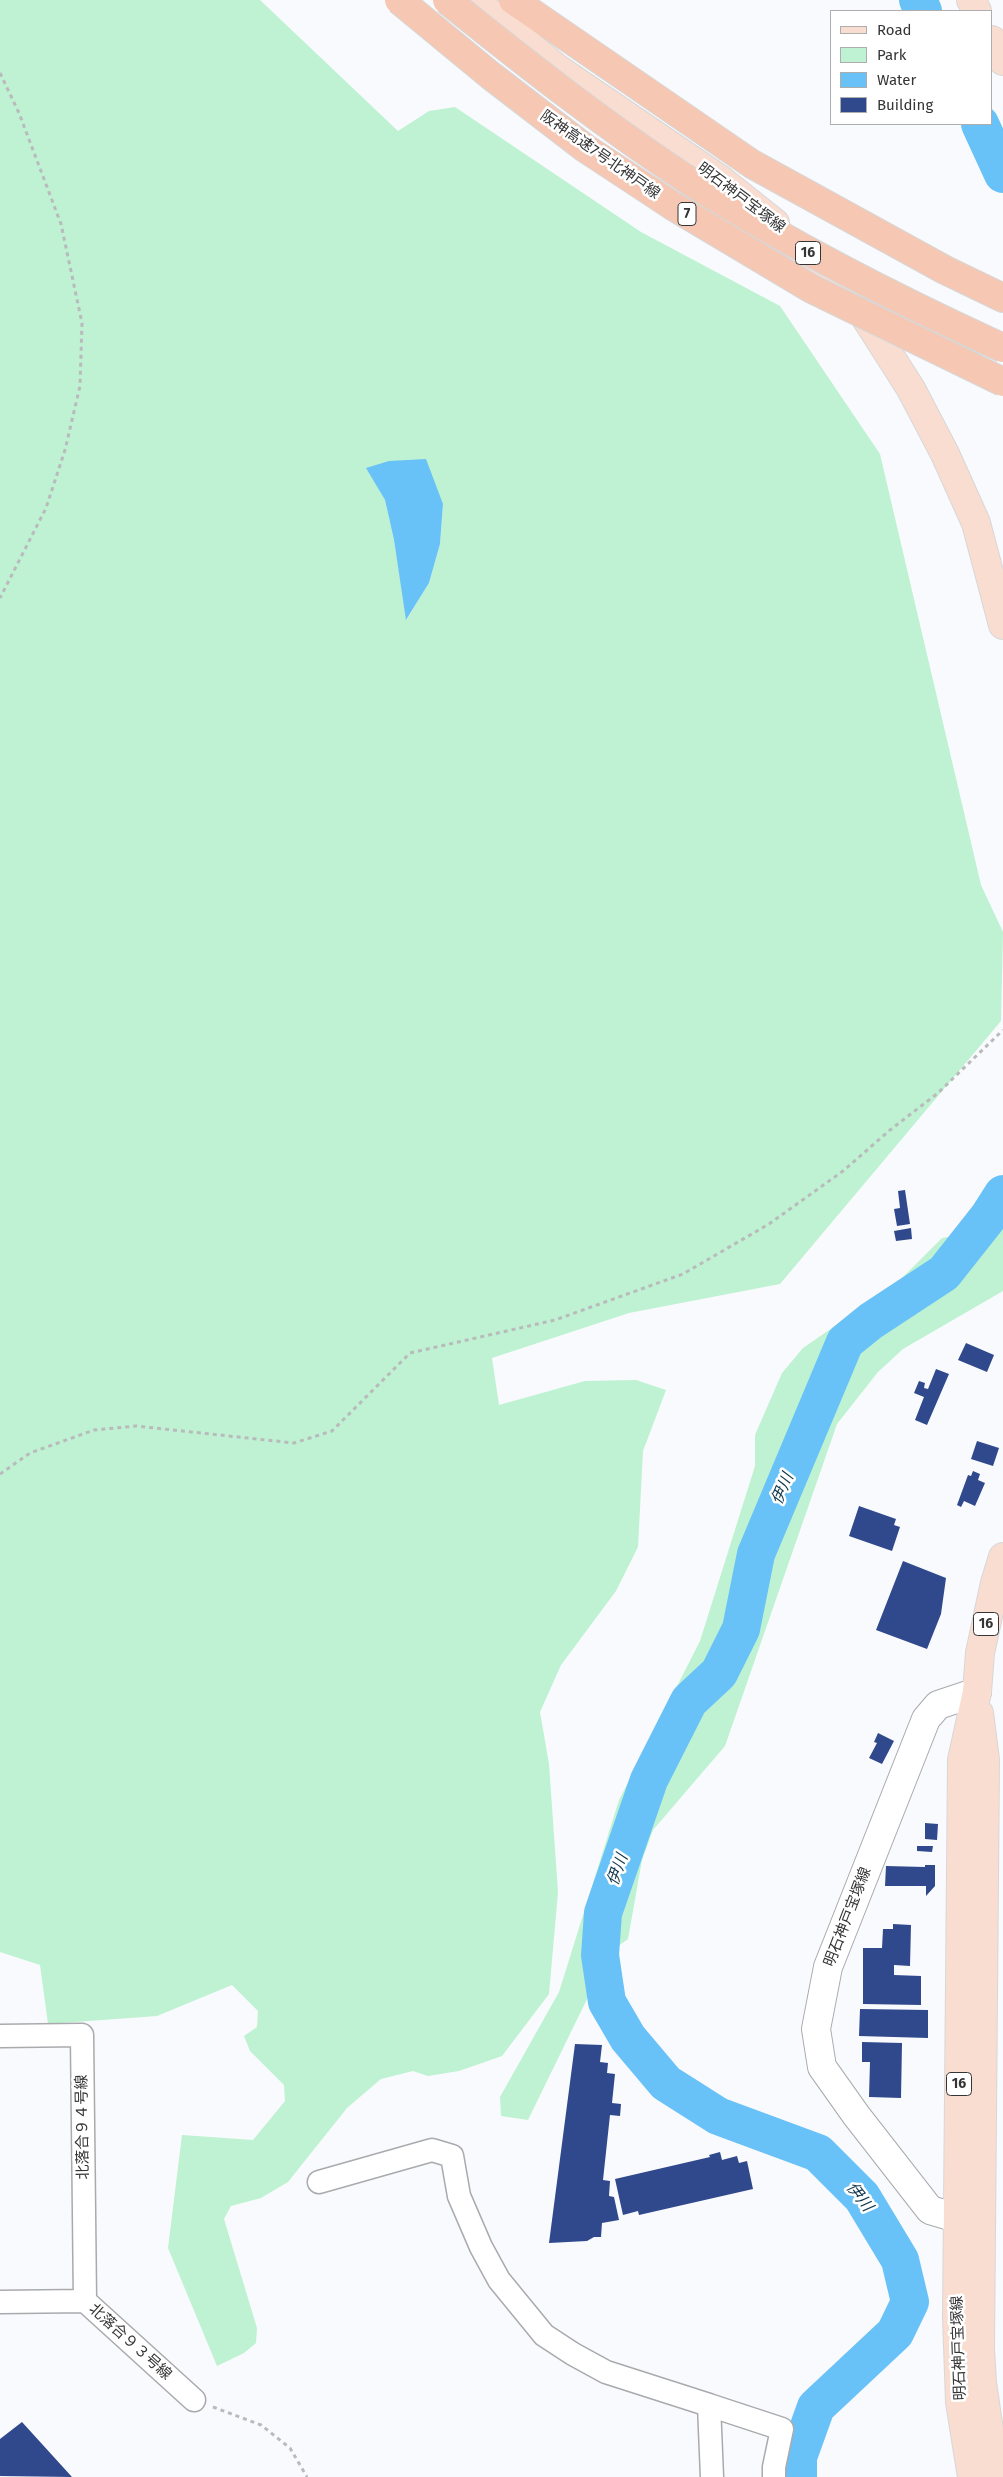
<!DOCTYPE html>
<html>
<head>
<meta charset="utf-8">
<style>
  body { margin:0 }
  #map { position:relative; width:1003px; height:2477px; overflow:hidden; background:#f9fafd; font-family:"Fira Sans",sans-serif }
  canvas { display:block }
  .legend { position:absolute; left:830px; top:10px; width:162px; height:115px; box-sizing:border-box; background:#fff; border:1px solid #aeaeaf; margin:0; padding:6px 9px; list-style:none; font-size:15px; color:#353536 }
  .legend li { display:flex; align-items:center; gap:10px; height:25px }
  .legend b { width:25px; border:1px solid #aeaeaf }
</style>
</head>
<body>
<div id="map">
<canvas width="1003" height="2477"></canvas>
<ul class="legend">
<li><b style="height:6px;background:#faddd1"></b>Road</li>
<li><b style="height:14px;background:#bef2d2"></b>Park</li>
<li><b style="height:14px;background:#69c2f7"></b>Water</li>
<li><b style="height:14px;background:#30498c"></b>Building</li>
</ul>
</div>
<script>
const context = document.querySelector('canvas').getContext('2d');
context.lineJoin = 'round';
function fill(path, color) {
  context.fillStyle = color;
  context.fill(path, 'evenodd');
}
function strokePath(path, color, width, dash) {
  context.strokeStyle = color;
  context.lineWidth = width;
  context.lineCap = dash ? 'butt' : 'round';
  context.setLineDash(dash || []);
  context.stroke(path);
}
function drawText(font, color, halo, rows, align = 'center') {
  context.font = font + ' "Fira Sans","Noto Sans JP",sans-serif';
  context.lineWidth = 5;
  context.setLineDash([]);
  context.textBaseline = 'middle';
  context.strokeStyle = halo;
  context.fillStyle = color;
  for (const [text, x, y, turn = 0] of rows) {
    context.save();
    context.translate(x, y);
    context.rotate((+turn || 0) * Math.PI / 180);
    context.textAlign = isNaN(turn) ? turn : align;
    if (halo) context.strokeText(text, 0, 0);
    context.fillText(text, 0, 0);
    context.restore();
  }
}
const green = new Path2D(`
  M0 0H260L398 131 429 111 455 107 641 232 780 306 880 454 981 885 1003 932 1001 1021 780 1284 629 1313 492 1358 499 1405 585 1381 636 1380 666 1390 643 1451 638 1547 616 1591 561 1665 540 1712 549 1764 558 1892 549 1994 502 2056 459 2071 428 2076 413 2071 381 2079 347 2108 288 2182 261 2198 231 2206 224 2219 257 2328 256 2343 244 2353 217 2366 168 2248 182 2135 253 2140 285 2101 284 2085 250 2051 244 2036 257 2027 258 2011 232 1985 157 2016 48 2024 40 1965 0 1952ZM367 468 443 504 440 544 429 583 407 619 394 540 385 500Z
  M1003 1221V1291L903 1349 878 1372 837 1424 725 1746 653 1830 642 1860 628 1939 610 1952 528 2120 501 2116 500 2097 559 1992 619 1800 700 1641 755 1466V1435L782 1373 803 1348 897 1283 942 1238 987 1230Z`);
const water = new Path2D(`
  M426 459 443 504 440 544 429 583 406 620 394 540 385 500 366 468 389 461Z`);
const river = new Path2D(`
  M918 0 923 11
  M980 124 1003 174
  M798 2477V2457L816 2407 895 2333 910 2302 900 2260 862 2197 818 2153 718 2116 666 2083 628 2038 607 2002 600 1955 603 1913 649 1780 689 1701 719 1673 741 1629 756 1554 845 1342 871 1321 944 1273 989 1216 1003 1194`);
const building = new Path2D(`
  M905 1190 910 1224 897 1226 894 1209 900 1208 898 1191Z
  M911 1228 912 1239 896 1241 894 1231Z
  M966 1343 994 1355 987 1372 958 1360Z
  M936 1369 949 1374 927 1425 915 1420 924 1397 914 1393 919 1381 925 1383 924 1388 928 1389Z
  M977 1441 999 1448 993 1466 971 1459Z
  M973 1471 980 1474 978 1480 985 1483 975 1506 964 1501 961 1507 957 1505 968 1475 971 1476Z
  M859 1506 896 1519 894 1525 900 1527 892 1551 849 1536Z
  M903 1561 946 1578 941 1614 927 1649 876 1630Z
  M878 1733 894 1741 882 1764 869 1758 877 1743 874 1742Z
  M925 1823 938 1824 937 1840 925 1839Z
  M917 1846H933L932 1852 917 1851Z
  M925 1865H935V1886L926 1896V1886H885L886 1866 925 1867Z
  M893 1924 911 1925 910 1966 894 1965V1975L921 1976V2005L863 2004V1948H882L883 1929H893Z
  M860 2009 928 2010V2038L859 2036Z
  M862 2042 902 2043 901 2098 869 2097 870 2062H862Z
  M575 2044 602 2045 600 2062 608 2063 607 2073 615 2074 612 2103 621 2104 620 2116 610 2115 603 2180 610 2181 609 2196 614 2197 619 2220 602 2223 601 2237H594L587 2241 549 2243Z
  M720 2152 722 2160 737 2156 739 2163 747 2161 753 2189 639 2215 638 2211 623 2215 615 2179 710 2157 709 2155Z
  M22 2422 72 2477 0 2476V2439Z`);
const path = new Path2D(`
  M0 73 19 113 61 224 82 323 80 386 65 450 46 508 0 598
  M0 1474 30 1453 94 1430 136 1426 294 1443 332 1431 410 1353 555 1320 683 1274 769 1224 843 1171 890 1130 938 1093 1003 1030
  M213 2407 261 2425 290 2448 307 2477`);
const street = new Path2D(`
  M0 2036 82 2035 85 2301
  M319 2182 432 2150 452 2156 459 2196 481 2247 499 2280 544 2335 573 2354 606 2372 709 2405
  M0 2302 85 2301 194 2400
  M712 2477 709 2405 782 2429 774 2467V2477`);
const secondary = new Path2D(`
  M977 1692 938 1705 926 1719 828 1967 816 2029 822 2067 856 2115 930 2210 957 2218 980 2219`);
const primary = new Path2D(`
  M474 0 558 69 721 180 775 223
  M971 0 977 11
  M992 40 1003 61
  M809 253 860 309 911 389 945 454 976 523 1003 625
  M979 1713 985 1760 980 2349 982 2383 996 2477
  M972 2477 960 2402 957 2317 962 1760 977 1692 980 1653 995 1583 1003 1557`);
const highway = new Path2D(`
  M513 0 752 164 945 270 1003 298`);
const highwayBridge = new Path2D(`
  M399 0 490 75 585 148 673 206 812 289 1003 382
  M447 0C529 66 613 132 702 189 798 249 900 301 1003 348`);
const shields = [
  [687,214,18],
  [808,253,25],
  [986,1624,25],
  [959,2084,25]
];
const shieldNames = [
  ["7",687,214],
  ["16",808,253],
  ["16",986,1624],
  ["16",959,2084]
];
const streetNames = [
  ["阪神高速7号北神戸線",600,155,35],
  ["明石神戸宝塚線",741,198,37],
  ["明石神戸宝塚線",848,1917,-69],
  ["北落合９４号線",83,2127,-91],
  ["北落合９３号線",130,2342,42],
  ["明石神戸宝塚線",959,2348,-92]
];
const waterNames = [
  ["伊川",783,1489,-67],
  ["伊川",618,1870,-71],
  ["伊川",859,2197,52]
];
fill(green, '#bef2d2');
fill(water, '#69c2f7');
strokePath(river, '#69c2f7', 38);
fill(building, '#30498c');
strokePath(street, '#a9aaad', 25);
strokePath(secondary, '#a9aaad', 30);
strokePath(primary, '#d7d7d7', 30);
strokePath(highway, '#d7d7d7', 30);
strokePath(path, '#b9babc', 3, [4, 4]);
strokePath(street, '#fff', 22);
strokePath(secondary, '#fff', 28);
strokePath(primary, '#faddd1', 28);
strokePath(highway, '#f6c7b2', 28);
strokePath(highwayBridge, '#d7d7d7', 30, []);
strokePath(highwayBridge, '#f6c7b2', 28);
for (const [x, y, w] of shields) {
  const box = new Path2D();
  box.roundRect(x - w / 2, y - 11.5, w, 23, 4);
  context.fillStyle = '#fff';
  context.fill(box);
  strokePath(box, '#353536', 1);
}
drawText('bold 14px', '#353536', null, shieldNames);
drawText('15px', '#353536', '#fff', streetNames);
drawText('italic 16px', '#0e364b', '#fff', waterNames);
</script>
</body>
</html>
